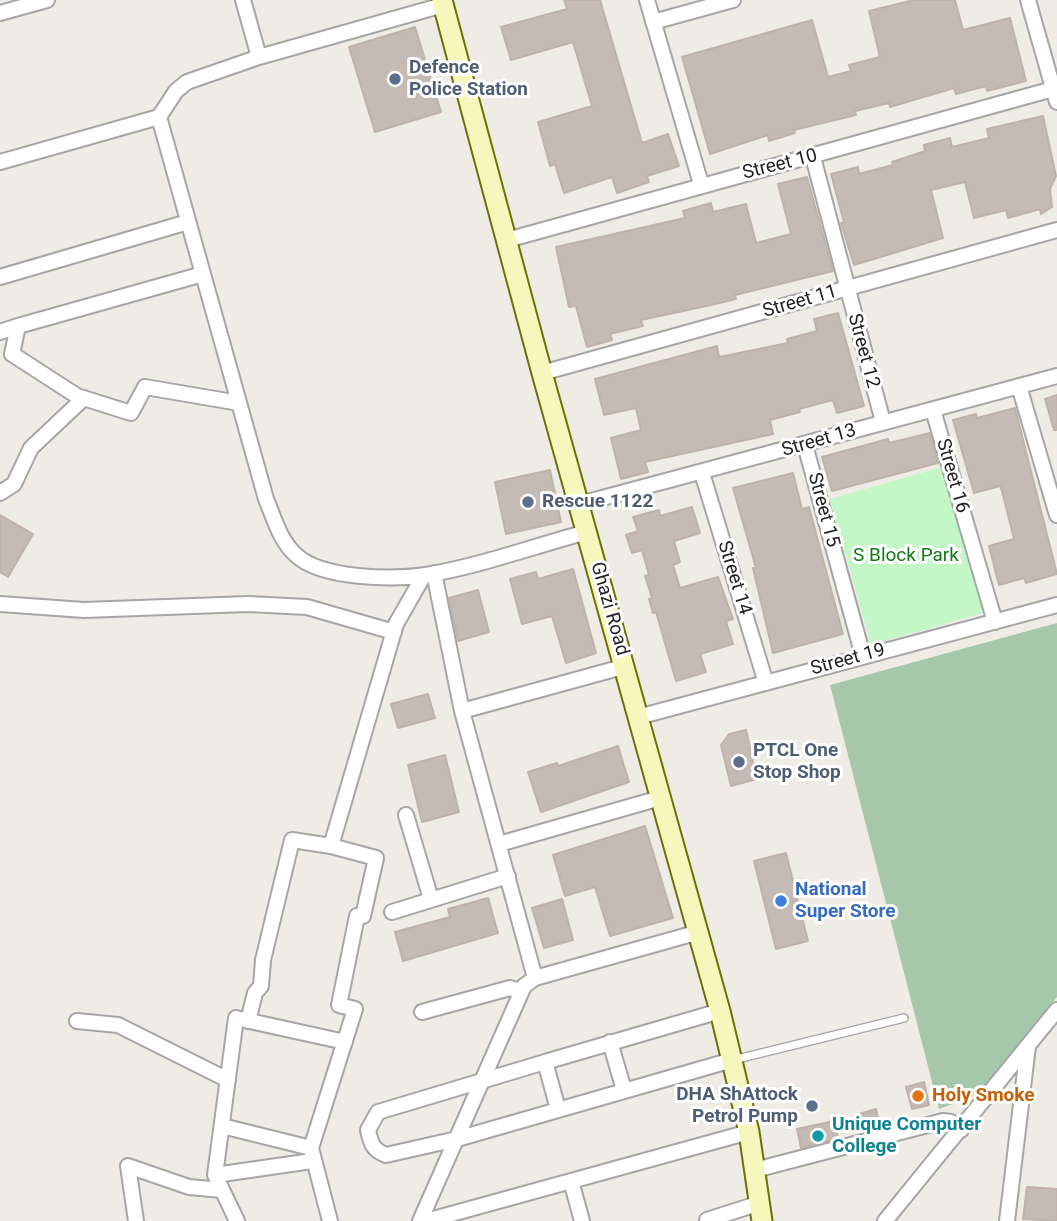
<!DOCTYPE html>
<html>
<head>
<meta charset="utf-8">
<style>
  body { margin:0 }
  canvas { display:block; background:#efece5 }
</style>
</head>
<body>
<canvas width="1057" height="1221"></canvas>
<script>
const context = document.querySelector('canvas').getContext('2d');
context.lineJoin = 'round';
function fill(path, color) {
  context.fillStyle = color;
  context.fill(path, 'evenodd');
}
function strokePath(path, color, width, dash) {
  context.strokeStyle = color;
  context.lineWidth = width;
  context.lineCap = dash ? 'butt' : 'round';
  context.setLineDash(dash || []);
  context.stroke(path);
}
function drawText(font, color, halo, rows, align = 'center') {
  context.font = font + ' Roboto,sans-serif';
  context.lineWidth = 6;
  context.setLineDash([]);
  context.textBaseline = 'middle';
  context.strokeStyle = halo;
  context.fillStyle = color;
  for (const [text, x, y, turn = 0] of rows) {
    context.save();
    context.translate(x, y);
    context.rotate((+turn || 0) * Math.PI / 180);
    context.textAlign = isNaN(turn) ? turn : align;
    if (halo) context.strokeText(text, 0, 0);
    context.fillText(text, 0, 0);
    context.restore();
  }
}
const cemetery = new Path2D(`
  M1057 623V997L977 1095 939 1109 830 685Z`);
const park = new Path2D(`
  M942 467 983 613 871 645 830 499Z`);
const building = new Path2D(`
  M564 0H600L642 143 668 134 679 166 647 176 649 182 617 193 612 177 564 193 555 164 550 166 538 122 592 106 573 42 511 60 501 27 567 9Z
  M914 0H955L963 30 1010 18 1026 81 987 91 986 86 956 94 954 88 890 107 889 103 855 111 856 115 794 130 795 133 769 141 768 135 710 154 682 57 812 20 828 77 851 71 849 65 880 57 869 11Z
  M415 27 441 112 375 132 349 47Z
  M1043 116 1056 176 1050 189 1052 207 1041 214 1040 209 1008 218 1006 210 974 218 965 182 931 190 943 238 854 265 841 223 844 222 831 174 858 167 859 174 893 165 892 162 925 151 924 145 950 138 952 147 989 138 987 129Z
  M807 177 833 271 735 295 736 299 711 305 641 320 643 326 610 334 612 340 587 347 576 306 569 307 556 247 685 218 683 211 711 203 713 212 746 204 756 243 791 234 778 184Z
  M838 313 864 406 837 413 833 400 799 409 800 412 770 420 773 434 645 462 648 472 621 479 611 438 641 430 636 408 604 415 595 379 717 346 719 357 788 343 787 339 817 331 814 319Z
  M1057 395V430H1054L1045 399Z
  M1015 408 1057 574 1026 583 1024 578 999 585 989 546 1014 539 1002 491 1000 486 974 493 953 420 976 414 977 418Z
  M930 433 938 463 832 491 822 457 888 439 889 443Z
  M550 470 561 522 506 534 495 482Z
  M793 473 802 509 809 507 843 634 773 653 753 568H756L733 488Z
  M692 507 700 533 674 541 680 562 673 565 680 588 718 577 733 619 726 621 733 644 700 654 706 672 676 681 656 612 653 613 649 599 652 598 645 576 649 575 642 550 632 553 626 535 638 531 633 517 659 510 660 516Z
  M0 515 33 534 8 577 0 572Z
  M573 569 596 653 566 663 552 616 522 624 510 579 536 572 538 579Z
  M478 590 489 632 458 641 449 598Z
  M428 694 435 718 398 728 391 704Z
  M746 730 757 779 731 786 721 745 729 734Z
  M618 746 629 782 541 812 528 772 557 763 558 766Z
  M445 755 459 812 422 822 408 765Z
  M645 826 673 918 610 936 595 887 565 896 553 855Z
  M786 853 808 941 776 949 754 861Z
  M488 898 498 933 403 961 395 932 450 917 448 909Z
  M562 899 573 940 544 948 532 908Z
  M924 1082 929 1105 912 1109 906 1087Z
  M876 1109 880 1127 863 1132 859 1114Z
  M834 1121 838 1138 801 1148 797 1129Z
  M1027 1187 1057 1189V1221L1023 1219Z`);
const lane = new Path2D(`
  M733 1060 904 1018`);
const street = new Path2D(`
  M243 0 259 57
  M647 0 701 184
  M1028 0 1057 102
  M0 13 47 0
  M653 22 733 0
  M159 117 266 499C274 518 280 541 296 555 321 579 393 580 426 575 480 566 534 546 587 532
  M813 157 883 422
  M0 162 159 117 176 91 187 82 259 57 443 5
  M507 240 1053 89
  M203 274 18 326 12 354 77 396 131 413 145 387 239 403
  M0 277 188 222
  M0 332 18 326
  M542 373 1057 230
  M1019 386 1057 515
  M933 410 995 622
  M805 445 863 656
  M702 473 766 683
  M0 493 14 484 31 448 84 398
  M580 504 1057 376
  M434 573 462 711 535 978
  M0 604 84 610 248 604 307 607 394 632
  M462 711 626 666
  M638 717 1057 605
  M406 815 431 899
  M499 844 660 798
  M331 846 396 624 424 575
  M392 912 508 876
  M422 1012 510 988 520 991
  M77 1021 118 1025 228 1080
  M248 1021 255 993 261 986 263 960 292 840 331 846 376 858 363 916H357L339 1005 355 1009 311 1148 330 1221
  M610 1042 624 1090
  M545 1062 378 1112 368 1130C371 1144 373 1150 386 1155L457 1139 732 1060
  M558 1109 545 1062 720 1011
  M222 1126 311 1148
  M755 1170 943 1121 951 1122 961 1130
  M215 1175 312 1161
  M571 1181 582 1221
  M707 1220 760 1203
  M136 1221 128 1166 189 1187 222 1190
  M237 1221 215 1175 236 1018 345 1042
  M420 1221 524 986 535 978 699 932
  M426 1221 749 1132
  M885 1221 1057 1010
  M1007 1221 1028 1046`);
const secondary = new Path2D(`
  M442 0 542 373 720 1011 749 1132 762 1221`);
const markers = [
  [395,79,7,"#5c6f8a"],
  [528,502,7,"#5c6f8a"],
  [739,762,7,"#5c6f8a"],
  [781,901,7,"#3f7fe0"],
  [918,1096,7,"#e8710a"],
  [812,1106,7,"#5c6f8a"],
  [818,1136,7,"#0f9aa8"]
];
const serviceNames = [
  ["Defence",409,68],
  ["Police Station",409,90],
  ["Rescue 1122",542,502],
  ["PTCL One",753,751],
  ["Stop Shop",753,773],
  ["DHA ShAttock",798,1095,"right"],
  ["Petrol Pump",798,1117,"right"]
];
const streetNames = [
  ["Street 10",780,165,-14],
  ["Street 11",800,302,-16],
  ["Street 12",863,351,75],
  ["Street 13",819,441,-16],
  ["Street 16",952,476,74],
  ["Street 15",823,510,75],
  ["Street 14",734,578,73],
  ["Ghazi Road",609,609,74],
  ["Street 19",848,660,-15]
];
const parkNames = [
  ["S Block Park",906,556]
];
const shopNames = [
  ["National",795,890],
  ["Super Store",795,912]
];
const foodNames = [
  ["Holy Smoke",932,1096]
];
const cultureNames = [
  ["Unique Computer",832,1125],
  ["College",832,1147]
];
fill(cemetery, '#a7c7ab');
fill(park, '#c4f7c7');
fill(building, '#c4bbb5');
strokePath(building, '#c0b2a8', 2);
strokePath(lane, '#a6a6a6', 10);
strokePath(street, '#a6a6a6', 18);
strokePath(secondary, '#6a7209', 23);
strokePath(lane, '#fff', 7);
strokePath(street, '#fff', 14);
strokePath(secondary, '#f6f7bc', 19);
for (const [x, y, r, color] of markers) {
  const dot = new Path2D();
  dot.arc(x, y, r, 0, 2 * Math.PI);
  context.fillStyle = color;
  context.fill(dot);
  strokePath(dot, '#fff', 2.5);
}
drawText('bold 19px', '#4e5e75', '#fff', serviceNames, 'left');
drawText('19px', '#1f1f1f', '#fff', streetNames);
drawText('19px', '#107a16', '#fff', parkNames);
drawText('bold 19px', '#366cbe', '#fff', shopNames, 'left');
drawText('bold 19px', '#c56008', '#fff', foodNames, 'left');
drawText('bold 19px', '#0d838f', '#fff', cultureNames, 'left');
</script>
</body>
</html>
